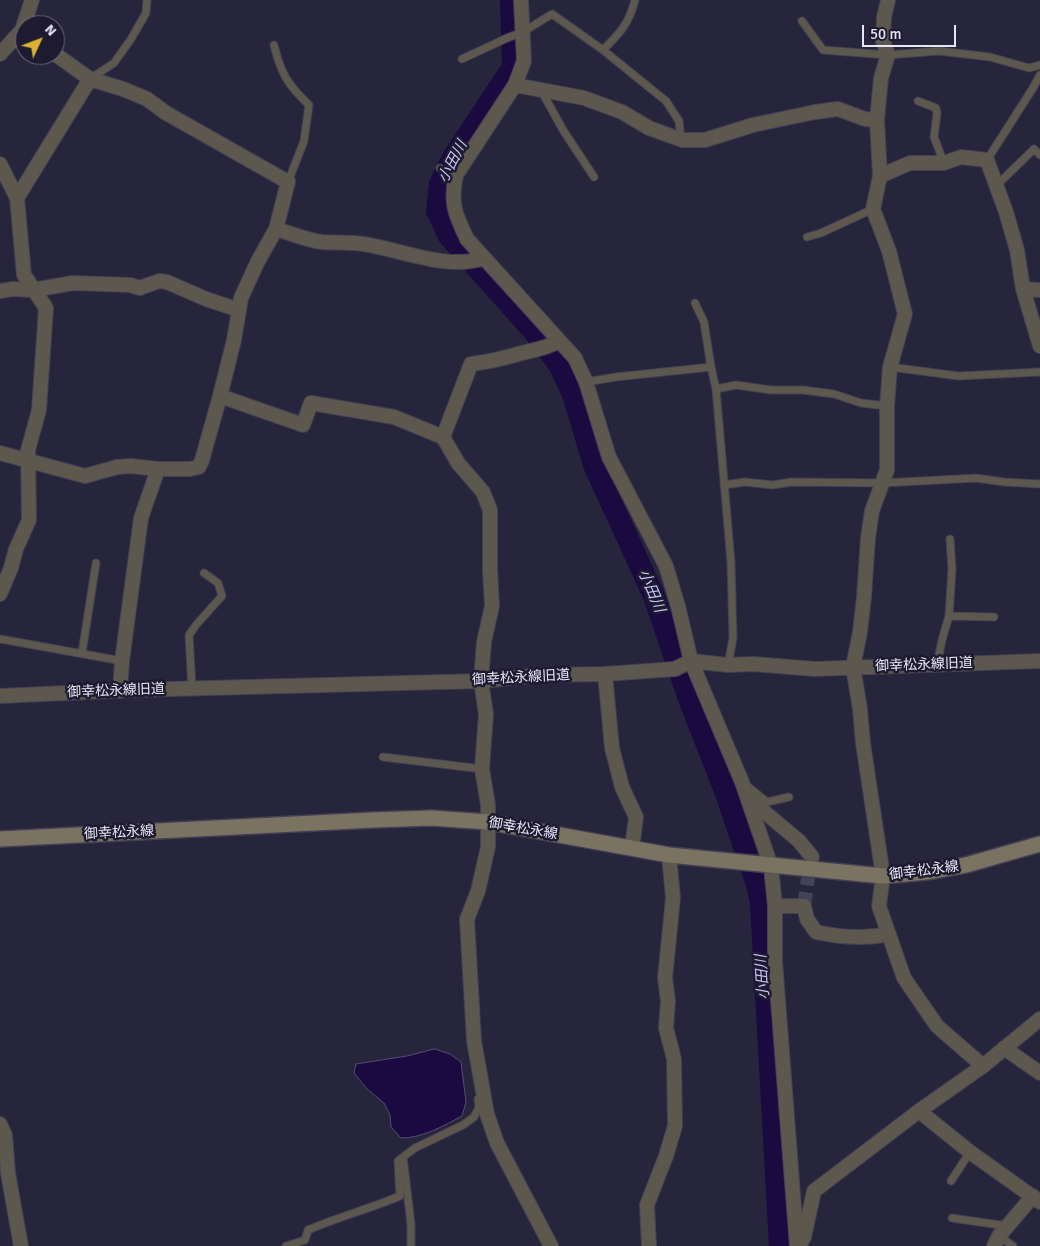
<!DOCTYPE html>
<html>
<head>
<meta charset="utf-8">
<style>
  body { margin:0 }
  #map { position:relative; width:1040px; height:1246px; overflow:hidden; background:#27253b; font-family:Signika,sans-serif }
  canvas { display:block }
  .north { position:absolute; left:15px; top:15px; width:50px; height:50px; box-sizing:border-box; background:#1e1b31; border:1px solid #6e6c7f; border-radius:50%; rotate:47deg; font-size:14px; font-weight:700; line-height:20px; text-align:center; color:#e7e6f5 }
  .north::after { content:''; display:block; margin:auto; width:18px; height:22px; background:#dcb233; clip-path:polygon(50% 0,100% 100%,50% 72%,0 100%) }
  .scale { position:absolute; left:862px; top:25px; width:94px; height:22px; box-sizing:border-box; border:2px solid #e7e6f5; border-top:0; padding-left:6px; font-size:15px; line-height:18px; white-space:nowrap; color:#e7e6f5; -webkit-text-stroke:4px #1e1b31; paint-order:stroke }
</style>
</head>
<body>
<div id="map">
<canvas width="1040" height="1246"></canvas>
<div class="north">N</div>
<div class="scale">50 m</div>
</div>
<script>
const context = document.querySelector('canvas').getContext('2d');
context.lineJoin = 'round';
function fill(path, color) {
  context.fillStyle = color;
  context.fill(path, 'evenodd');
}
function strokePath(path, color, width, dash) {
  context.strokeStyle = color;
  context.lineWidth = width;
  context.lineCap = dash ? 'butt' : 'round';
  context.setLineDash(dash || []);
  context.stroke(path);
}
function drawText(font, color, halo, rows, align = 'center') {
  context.font = font + ' Signika,"Noto Sans JP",sans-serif';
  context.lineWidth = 5;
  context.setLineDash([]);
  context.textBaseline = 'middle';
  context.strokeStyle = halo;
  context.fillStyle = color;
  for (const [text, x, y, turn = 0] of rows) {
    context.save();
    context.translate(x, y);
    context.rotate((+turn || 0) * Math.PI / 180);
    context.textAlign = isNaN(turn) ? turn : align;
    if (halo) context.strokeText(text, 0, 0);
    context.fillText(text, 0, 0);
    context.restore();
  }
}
const water = new Path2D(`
  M435 1049 450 1054 461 1062 466 1102 462 1116C443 1126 423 1138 401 1138L391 1127 390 1115 384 1103 367 1089 354 1073 356 1064 407 1056Z`);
const river = new Path2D(`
  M511 0 513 67 454 156 440 184 437 211 449 236 536 334 560 366 573 394 594 465 654 596 688 696 727 796 758 888 761 903 780 1246`);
const minorTunnel = new Path2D(`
  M804 906 811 857`);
const service = new Path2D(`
  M802 21 823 50 888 55 939 51 990 57 1029 68 1040 65
  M274 45C281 74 288 85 309 105L304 141 288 182
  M603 50C620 33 629 24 635 0
  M462 59 507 38 523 32 552 14 603 50 666 101 679 121 681 139
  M91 78 114 63 131 39 146 13 147 0
  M541 90 563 130 594 177
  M918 101 936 108 937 114 934 137 944 163
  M987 160 1033 88 1040 75
  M440 168 456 175
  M997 185 1034 149 1040 155
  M807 237 821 233 873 209
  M695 303 704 322 711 367
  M890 367 959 376 1040 372
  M586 382 616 377 711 367 716 389 731 562 733 638 728 665
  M716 389 736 385 771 390H803L834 394 861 403 887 406
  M724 485 745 482 773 485 791 482 883 483 976 478 1004 482 1040 484
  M949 616 994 617
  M0 639 122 661
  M82 653 96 563
  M937 665 942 640 949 616 952 569 950 539
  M192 689 189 635 196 625 222 596 218 583 204 573
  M383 757 482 769
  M746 785 767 802 789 797
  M951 1181 970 1152
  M952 1218 1007 1226
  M999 1236 1013 1246
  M286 1246 305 1240 308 1230C338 1217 369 1209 400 1196L398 1161 403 1157
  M411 1246V1224L403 1157 415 1148 463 1125 474 1117 479 1108 478 1099`);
const minor = new Path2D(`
  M521 0 524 61 515 85 456 175C450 203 455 214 467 239L575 358 586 382 609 457 666 566 678 606 691 661 742 782 771 866 775 906V961L797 1246
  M25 32 22 30 32 0
  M0 54 22 30
  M55 54 90 79
  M515 85 584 98 622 112 649 128 682 140H705L753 125 815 112 838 109 865 119 877 120 880 176 873 209 889 251 905 314 890 367 887 406V470L872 511 868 538 864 597 860 632 853 667 860 709 863 743 883 876 879 906 904 978 937 1026 983 1066
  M877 120 881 78 888 55 883 41 884 17 888 0
  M0 164 17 198 24 275 46 308 39 410 28 450 29 520 16 549 11 568 0 594
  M880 176 910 163H944L961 157 987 160 1006 212 1017 250 1023 289 1040 346
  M276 229C290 233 306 240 321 242 335 243 349 242 363 244 400 249 447 271 484 258
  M1023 289 1040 290
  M0 291 13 289 33 290 73 283 130 285 140 288 159 281 167 282 206 299 239 310
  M220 396 303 425 311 403 394 417 443 437 458 463 483 492 490 510V570L492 606 484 642 481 681 486 714 482 769 488 805V847L478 891 467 919 474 1041 487 1114 497 1143 551 1246
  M443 437 471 364C489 362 505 358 522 353 537 349 545 349 559 341
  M0 453 85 476 117 467 131 466 158 469H190L199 467 202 460 220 396 234 340 241 298 258 261 276 229 288 182 166 113 147 99 123 89 90 79 17 198
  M605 674 612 748 622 787 636 817 632 848
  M120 691 122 661 141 518 158 469
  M0 696 131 690 481 681 538 675 605 674 675 669 691 661 728 665 753 664 815 669 1040 661
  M748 798 799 841 812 857
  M775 906H804L807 919 816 932C839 937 866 939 889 934
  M1004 1048 1040 1073
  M919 1111 970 1152 1040 1202
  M0 1124 5 1135 8 1173 21 1246
  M649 1246 647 1205 666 1156 675 1126 674 1059 666 1028 668 1001 665 978 673 898 669 855
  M799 1246 804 1237 814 1191 919 1111 983 1066 1040 1019
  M994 1246 999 1236 1033 1196`);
const secondary = new Path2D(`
  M0 839 373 820 431 818 488 822 669 855 883 876 927 872 966 865 1040 844`);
const streetNames = [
  ["御幸松永線旧道",924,665,-2],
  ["御幸松永線旧道",521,678,-3],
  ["御幸松永線旧道",116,691,-2],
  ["御幸松永線",523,829,10],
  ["御幸松永線",119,833,-3],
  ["御幸松永線",924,871,-7]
];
const waterNames = [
  ["小田川",453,162,-62],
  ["小田川",651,591,67],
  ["小田川",763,977,-94]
];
fill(water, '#1a0a40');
strokePath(water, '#584c76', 1);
strokePath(river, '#1a0a40', 22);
strokePath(minorTunnel, '#444257', 14, [14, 7]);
strokePath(service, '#424055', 9);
strokePath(minor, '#424055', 16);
strokePath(secondary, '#424055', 18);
strokePath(service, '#5d584d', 7);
strokePath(minor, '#5d584d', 14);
strokePath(secondary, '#7a7361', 15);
drawText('14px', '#e7e6f5', '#1e1b31', streetNames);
drawText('italic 15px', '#c9c4fa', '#1e1b31', waterNames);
</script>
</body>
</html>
